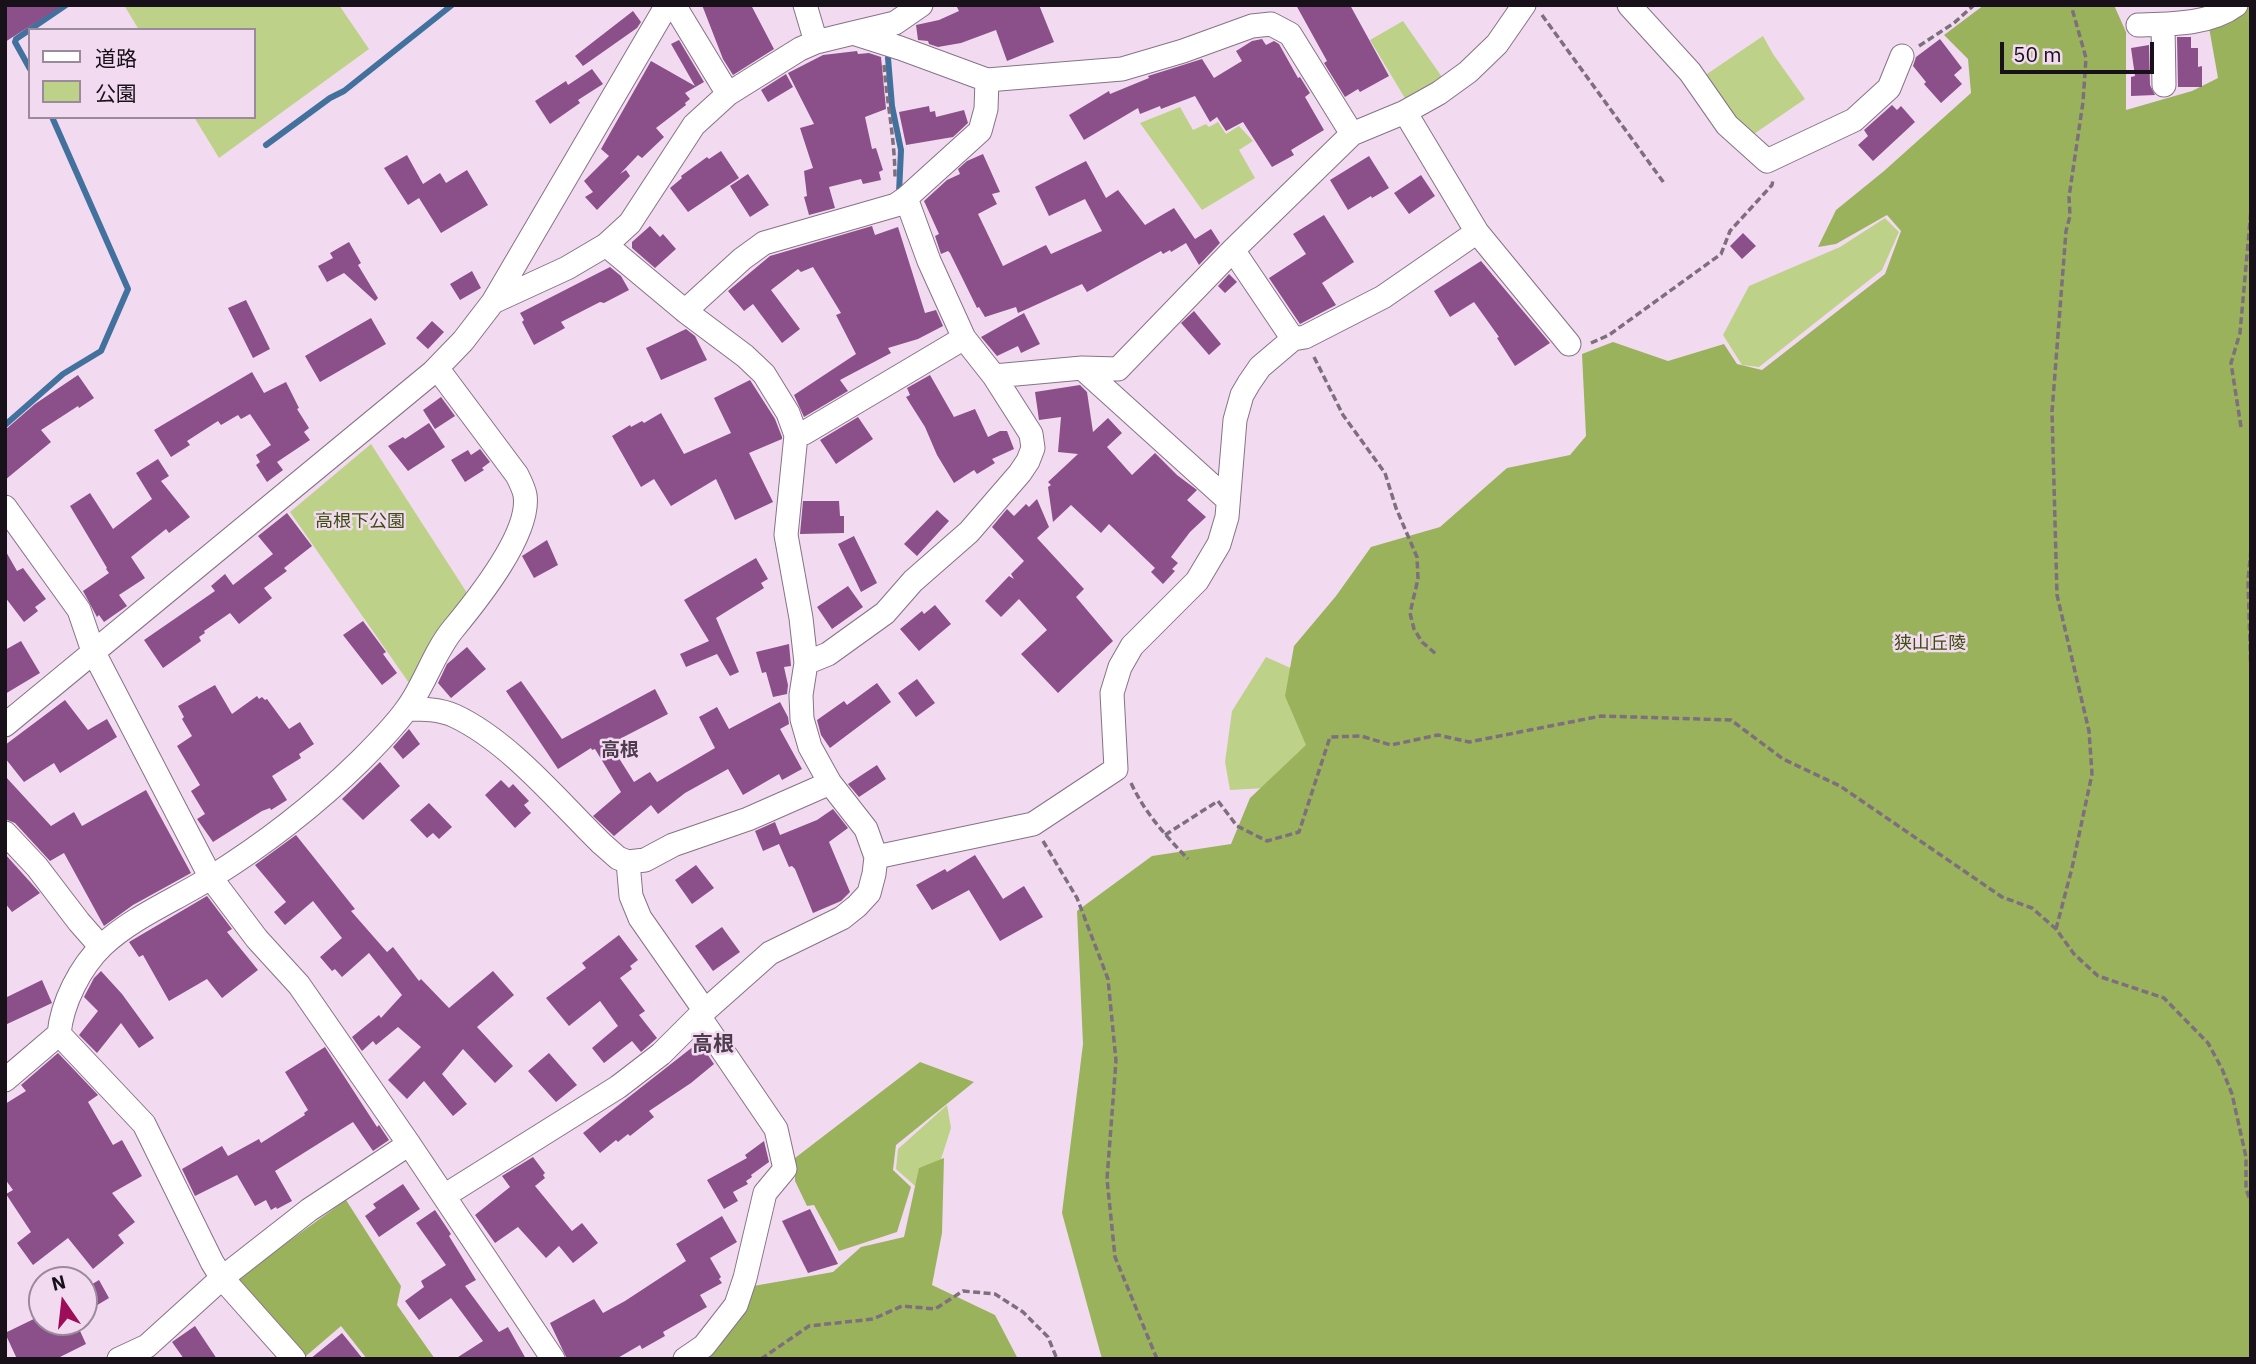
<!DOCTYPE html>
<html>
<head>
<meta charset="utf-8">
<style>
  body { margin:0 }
  #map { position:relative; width:2256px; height:1364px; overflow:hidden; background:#f2dbf1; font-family:"IBM Plex Sans","Noto Sans JP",sans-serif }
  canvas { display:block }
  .frame { position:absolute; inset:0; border:7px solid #191119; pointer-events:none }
  .legend { position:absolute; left:28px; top:28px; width:228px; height:91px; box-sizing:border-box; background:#f2dbf1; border:2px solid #9b8a9b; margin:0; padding:9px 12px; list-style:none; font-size:21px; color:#191119 }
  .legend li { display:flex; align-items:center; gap:14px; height:35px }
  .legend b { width:35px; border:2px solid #9b8a9b }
  .north { position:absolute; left:28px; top:1266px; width:70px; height:70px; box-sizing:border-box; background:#f2dbf1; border:2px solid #9b8a9b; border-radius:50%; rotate:346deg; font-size:19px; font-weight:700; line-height:28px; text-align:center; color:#191119 }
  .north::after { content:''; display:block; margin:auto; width:24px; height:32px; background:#9d0d5a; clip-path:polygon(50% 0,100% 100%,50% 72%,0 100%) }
  .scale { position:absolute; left:2000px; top:42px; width:154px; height:32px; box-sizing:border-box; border:4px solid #191119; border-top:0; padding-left:9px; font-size:21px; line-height:24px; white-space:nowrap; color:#191119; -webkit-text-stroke:5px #f2dbf1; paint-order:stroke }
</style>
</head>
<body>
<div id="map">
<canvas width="2256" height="1364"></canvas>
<div class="frame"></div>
<ul class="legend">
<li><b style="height:9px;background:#fff"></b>道路</li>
<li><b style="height:19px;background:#bdd288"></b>公園</li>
</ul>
<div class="north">N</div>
<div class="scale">50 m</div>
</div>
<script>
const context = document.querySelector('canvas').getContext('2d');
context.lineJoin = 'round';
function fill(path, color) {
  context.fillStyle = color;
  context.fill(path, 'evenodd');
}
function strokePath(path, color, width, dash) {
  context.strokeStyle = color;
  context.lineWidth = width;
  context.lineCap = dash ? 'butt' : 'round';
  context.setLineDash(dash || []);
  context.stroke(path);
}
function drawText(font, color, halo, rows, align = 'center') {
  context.font = font + ' "IBM Plex Sans","Noto Sans JP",sans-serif';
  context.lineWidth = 5;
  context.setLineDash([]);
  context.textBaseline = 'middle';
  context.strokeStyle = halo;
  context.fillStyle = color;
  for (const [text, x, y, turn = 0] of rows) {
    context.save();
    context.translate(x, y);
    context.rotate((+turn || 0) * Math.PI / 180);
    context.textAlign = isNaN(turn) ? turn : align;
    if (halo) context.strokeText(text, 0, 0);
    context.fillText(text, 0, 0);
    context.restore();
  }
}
const green = new Path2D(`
  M124 5H339L369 49 219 158 194 117H254V30H139Z
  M1403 21 1442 77 1406 100 1370 40Z
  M1763 36 1773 54 1805 99 1751 136 1701 78Z
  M1180 107 1193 130 1206 124 1209 127 1218 122 1226 134 1239 126 1253 141 1239 150 1255 178 1202 210 1140 123Z
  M1885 218 1899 232 1882 270 1759 367 1742 365 1723 335 1749 286 1840 247Z
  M371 444 469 596 436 632 409 683 290 512Z
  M1266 657 1333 687 1302 786 1230 790 1225 762 1232 711Z
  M947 1105 951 1128 933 1184 924 1194 896 1169 898 1149Z`);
const forest = new Path2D(`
  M1984 5H2114L2126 32V110L2192 91 2218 78 2205 5H2251V1359H1102L1062 1213 1083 1044 1077 911 1152 856 1231 844 1250 798 1306 745 1285 696 1294 646 1336 596 1371 547 1440 527 1507 468 1570 455 1586 436 1582 354 1613 342 1668 361 1724 344 1737 364 1762 370 1885 274 1901 231 1887 215 1836 244 1818 247 1836 210 1884 171 1971 93 1968 59 1944 35Z
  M920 1062 974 1082 896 1145 893 1170 911 1187 897 1232 839 1251 814 1205 807 1206 795 1181V1158Z
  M944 1158 942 1233 932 1285 995 1315 1018 1359H690L742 1288 833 1272 861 1247 904 1237 919 1168Z
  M346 1200 401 1286 397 1305 435 1359H367L341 1326 306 1356 235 1280Z`);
const stream = new Path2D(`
  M888 58 892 106 901 150 899 193
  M30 69 15 42 16 39 66 5
  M266 145 330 98 344 91 452 5
  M5 425 63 374 101 351 128 289 52 117`);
const building = new Path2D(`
  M5 5H63L5 42Z
  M702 5H751L774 49 733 75 723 59Z
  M956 5H1039L1054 42 1007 61 996 30 961 43 938 47 929 44 928 41 918 40 916 25 939 20 959 11Z
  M1296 5H1350L1389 76 1360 92 1358 89 1345 97 1324 63 1327 61Z
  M633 11 641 22 637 28 583 66 575 56Z
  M2177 37H2191V48H2198V67L2202 66V87H2178Z
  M1262 39 1266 45 1274 41 1279 44 1298 78 1300 77 1310 93 1305 97 1324 130 1291 150 1294 155 1272 167 1243 122 1226 131 1217 117 1210 122 1195 96 1161 109 1160 106 1140 114 1138 108 1084 140 1069 115 1109 91 1110 94 1149 78 1148 76 1202 59 1214 78 1242 61 1236 51 1252 41Z
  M1940 39 1962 68 1954 75 1962 84 1941 103 1924 84 1926 82 1913 66 1916 57Z
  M679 40 704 82 685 93 690 99 685 103 686 105 656 128 664 137 642 158 638 155 620 174 626 170 630 176 597 210 585 197 593 192 584 181 609 156 601 149 651 61 695 86 671 44Z
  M2149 45 2150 85 2155 95 2131 96V77L2135 76 2131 48Z
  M857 51 858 54 869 53 881 57 886 109 865 117 872 149 876 148 883 170 879 172 881 180 863 184 861 179 829 187 835 208 809 215 804 197 807 196 804 171 813 168 800 128 814 124 788 73 823 55Z
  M592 69 603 84 578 100 580 103 550 124 535 101 566 81 568 85Z
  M786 74 793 87 768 102 761 90Z
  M1892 105 1897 110 1901 106 1915 122 1873 161 1858 145 1868 136 1864 130Z
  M929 106 930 112 935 111 936 117 964 110 968 123 953 137 906 145 899 112Z
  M721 151 739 178 688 212 670 188 682 178 681 176 707 157 709 159Z
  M983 154 1000 192 992 194 997 204 978 214 1003 266 1046 245 1051 254 1102 231 1085 199 1049 216 1035 187 1086 161 1106 198 1118 190 1145 225 1174 208 1195 239 1211 229 1220 243 1199 265 1186 243 1171 252 1170 250 1163 254 1161 251 1087 292 1082 284 1018 313 1016 307 985 317 979 307 977 308 950 253 948 251 941 254 935 236 939 234 924 201 947 180 960 174 958 169 967 161Z
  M407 155 423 184 440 173 446 183 467 170 488 205 441 233 419 198 408 205 384 168Z
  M1369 156 1389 188 1372 198 1371 196 1348 210 1330 180Z
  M748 174 769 205 750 217 730 186Z
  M1421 175 1435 196 1409 214 1394 193Z
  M1324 215 1354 262 1322 283 1336 305 1300 324 1269 278 1306 254 1293 234Z
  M650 226 660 237 663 234 676 249 655 268 632 248V242Z
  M872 226 875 235 898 227 925 313 936 310 943 326 918 339 888 348 891 353 840 380 848 391 804 417 794 395 856 354 836 315 841 313 813 267 801 272 798 269 771 290 800 329 782 343 753 304 744 311 728 291 770 256Z
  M1743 233 1756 246 1742 259 1730 246Z
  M349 242 361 263 358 265 378 298 375 301 344 273 327 282 318 266 333 258 330 253Z
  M1481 261 1550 343 1515 366 1497 338 1499 337 1474 302 1450 317 1434 291Z
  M610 267 621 276 629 290 604 303 600 302 561 322 565 328 534 345 522 322 524 320 520 313Z
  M472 271 481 288 460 300 450 284Z
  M1229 274 1237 282 1225 293 1218 286Z
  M246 300 270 349 253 358 228 308Z
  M1194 311 1221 344 1209 355 1181 323Z
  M1024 313 1040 344 1021 353 1018 346 997 356 981 337Z
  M371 318 386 344 320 382 305 356Z
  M432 321 444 332 428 349 416 338Z
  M686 329 695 336 707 360 661 380 646 348Z
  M252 372 264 393 286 382 299 408 297 409 309 428 304 432 310 440 277 462 283 470 267 482 256 465 260 462 256 455 271 445 250 414 241 419 238 415 221 425 218 421 187 441 190 445 171 457 154 430Z
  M78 375 94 398 79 408 78 406 41 430 51 442 5 480V430L35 404Z
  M930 375 954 417 975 409 988 437 1000 431H1007L1014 449 992 459 995 463 977 474 974 470 954 483 937 455 925 427 906 397 910 395 907 388Z
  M750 380 775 419 782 437V439L749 453 773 502 735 520 716 479 671 506 654 479 641 487 612 436 630 425 631 427 642 421 644 423 661 413 684 454 731 433 714 398Z
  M1080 385 1087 392 1093 432 1108 418 1122 433 1107 447 1132 475 1155 453 1177 475 1197 490 1187 500 1206 517 1190 532 1171 557 1178 563 1172 569 1175 571 1163 584 1151 572 1155 568 1109 524 1101 533 1071 505 1053 522 1048 487 1051 485 1048 482 1078 454 1058 452 1061 417 1039 420 1035 392Z
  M441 397 455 416 435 429 423 410Z
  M858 417 873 439 836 464 820 440Z
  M429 423 445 447 408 471 388 446 403 437 405 439Z
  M480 449 490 462 482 468 484 470 465 482 451 460 468 450 471 455Z
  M158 459 169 476 161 481 190 517 169 533 166 529 131 557 145 578 119 595 127 606 104 622 99 615 97 617 83 591 109 573 106 569 107 568 70 506 90 493 113 529 152 499 136 473Z
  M1037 499 1049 527 1037 538 1084 589 1076 597 1113 641 1058 693 1021 654 1047 630 1019 599 1001 617 985 601 1009 576 1014 579 1011 574 1024 561 992 527 1007 509 1014 516 1026 504 1029 507Z
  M803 501H839L840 516H844V533L800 534Z
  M937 510 949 521 917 556 904 544Z
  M287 513 312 546 284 568 287 571 264 588 272 598 239 624 230 613 204 631 205 633 199 637 201 641 163 668 144 640 215 591 211 586 225 574 233 585 273 554 258 536Z
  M854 536 877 583 861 592 838 544Z
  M547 540 558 565 534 578 522 556Z
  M5 550 17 571 23 568 46 599 35 607 38 611 24 622 5 597Z
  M756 558 768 579 761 583 764 588 716 618 739 672 730 676 717 654 686 667 680 654 709 641 684 600Z
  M848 586 863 607 832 629 817 607Z
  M935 605 951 624 919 651 900 629 922 611 924 614Z
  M363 621 386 652 383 654 397 673 382 685 343 635Z
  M21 641 40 673 5 694V650Z
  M789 644 791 666 784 667 788 685 787 694 773 697 766 672 762 673 756 652Z
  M467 647 486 669 451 698 438 683 447 664Z
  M917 679 935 703 916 717 898 693Z
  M521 681 562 739 655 689 668 714 610 744 634 782 650 772 657 782 715 748 699 717 717 707 729 729 780 702 788 717 789 724 780 729 802 769 782 780 779 774 743 795 728 769 685 793 658 814 651 805 614 836 593 816 621 792 595 749 592 750 591 748 558 769 506 691Z
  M877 683 891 702 830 748 821 735 817 720 844 701 847 705Z
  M215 685 232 714 257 696 259 699 262 697 265 700 267 699 289 729 300 722 314 744 299 754 301 758 272 776 287 800 271 810 270 808 262 811 213 842 197 819 205 814 191 791 200 785 177 746 192 736 182 719 184 717 178 706Z
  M65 700 88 730 107 719 117 737 60 773 54 763 24 782 5 758V745Z
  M409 729 420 744 403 759 393 747Z
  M380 762 400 786 363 820 342 799Z
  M877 765 886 779 859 797 848 784Z
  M5 776 51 826 74 812 82 826 146 790 191 873 133 905 104 926 64 853 50 861 15 823 5 819Z
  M501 780 509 788 513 784 529 801 524 805 531 813 515 828 485 795Z
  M429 803 452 827 439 839 433 833 427 838 410 820Z
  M833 809 848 828 829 842 850 892 841 901 813 913 795 869 792 866 789 867 779 844 763 851 755 831 775 822 780 835 817 820Z
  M296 835 355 909 351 911 387 952 393 947 419 981 421 979 449 1008 493 971 514 995 477 1027 513 1066 495 1083 463 1049 442 1074 467 1104 453 1116 424 1081 407 1099 388 1080 421 1047 398 1027 376 1045 373 1041 362 1051 352 1037 379 1015 381 1018 402 995 369 953 342 977 335 969 332 971 320 957 342 938 313 901 285 925 274 912 286 902 255 865Z
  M5 854 40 893 12 912 5 903Z
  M975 855 1003 899 1024 886 1043 917 1000 941 969 890 932 910 916 885 945 869 947 872Z
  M696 865 714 888 692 904 675 880Z
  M207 896 232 929 227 932 258 970 222 998 207 979 169 1001 143 955 139 957 129 942Z
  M722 927 740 952 713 971 695 946Z
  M619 935 638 960 630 966 632 969 620 978 645 1011 639 1015 657 1038 641 1052 632 1041 604 1063 592 1048 618 1026 600 1001 569 1026 546 998 586 968 582 963Z
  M101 971 122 994 154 1038 139 1048 121 1023 97 1053 79 1035 98 1011 84 997 94 978Z
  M42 980 52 1003 5 1025V998Z
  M699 1042 714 1064 691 1083 649 1111 654 1117 630 1136 628 1134 618 1142 616 1140 600 1153 583 1133Z
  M325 1047 377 1127 379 1125 389 1140 373 1151 353 1122 275 1171 292 1201 277 1209 276 1207 271 1210 266 1200 255 1206 237 1175 195 1196 182 1169 222 1146 228 1156 259 1139 261 1143 305 1115 304 1113 308 1110 285 1072Z
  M58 1053 98 1095 88 1102 113 1145 122 1140 142 1176 112 1193 135 1222 118 1235 124 1243 93 1269 68 1238 33 1265 17 1243 31 1232 6 1194 13 1190 5 1179V1104L26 1091 21 1085Z
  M549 1053 577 1085 556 1102 528 1071Z
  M764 1141 769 1162 751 1175 752 1177 746 1181 748 1184 733 1192 738 1201 724 1209 707 1180 747 1158 745 1155Z
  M533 1157 545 1173 543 1175 545 1178 535 1186 572 1231 582 1223 598 1243 573 1263 559 1246 546 1258 518 1227 495 1243 475 1215 510 1187 502 1176Z
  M403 1184 420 1209 379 1237 365 1216 376 1208 373 1204Z
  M810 1209 838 1264 808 1273 782 1221Z
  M435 1210 451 1234 449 1236 476 1280 465 1286 499 1332 508 1327 526 1359H455L483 1341 451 1298 419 1320 405 1301 424 1287 421 1281 446 1265 416 1223Z
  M722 1216 737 1242 710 1258 721 1277 719 1279 722 1283 700 1295 707 1307 663 1332 665 1336 642 1349 640 1345 616 1359H567L550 1323 594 1299 603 1313 625 1301 686 1261 676 1244Z
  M99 1280 109 1298 84 1313V1289Z
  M42 1315V1322H76L86 1344 56 1359H17L5 1333Z
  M195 1326 217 1359H184L172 1342Z
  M342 1333 363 1359H310Z`);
const path = new Path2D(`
  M1542 15 1664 183
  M1919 46 1954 23 1974 5
  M884 65C887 103 895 140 895 179
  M1591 343 1609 335 1721 254 1730 231 1772 185 1773 180
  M1314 357 1343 415 1385 473 1396 508 1417 557 1418 579 1410 613 1414 629 1422 642 1436 654
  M2241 427 2231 363 2240 333 2251 210
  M2251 550 2248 580 2251 677
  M1131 783C1145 813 1165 835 1188 859
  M1165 835 1218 801 1237 826 1267 841 1299 832 1330 737 1361 736 1391 745 1438 735 1469 742 1601 716 1731 720 1783 759 1840 786 2002 897 2032 908 2056 929 2074 954 2098 976 2164 998 2208 1043 2222 1069 2232 1094 2246 1157V1189L2251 1203
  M1043 841 1077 898 1108 979 1116 1061 1107 1179 1115 1257 1157 1359
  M2056 929 2072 868 2092 774 2089 731 2057 595 2052 412 2066 231 2070 216 2069 197 2083 102 2086 58 2071 5
  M761 1359 809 1326 873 1319 902 1306 935 1309 963 1291 995 1294 1023 1312 1048 1337 1057 1359`);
const minor = new Path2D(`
  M674 5 728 94
  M805 5 816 42
  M1629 5 1690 72 1727 125 1767 161 1854 120 1889 88 1902 56
  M2138 25C2170 24 2209 25 2236 5
  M2163 25 2164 85
  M853 33 895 23 921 5
  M1405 112 1477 232 1569 344
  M1233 250 1293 339
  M493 302 567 268 606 245 630 223 694 125 728 94 800 49 816 42 853 33 900 48 987 80 1122 69 1183 51 1252 26 1271 24 1290 34 1352 134
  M685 311 742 259 764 243 896 205 906 198 980 131 986 109 987 80
  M1082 368 1228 500
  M994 376 1082 368 1118 369 1233 250 1352 134 1405 112 1439 93 1468 72 1497 44 1524 5
  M796 435 804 433 964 338
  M5 507 79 610 93 651 211 878 257 939 299 985 409 1144 553 1359
  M806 663 828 654 885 613 913 581 969 532 1020 473 1028 461 1033 448 1031 434 994 376 964 338 929 261 906 198
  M407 709C423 709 440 709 455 716 510 742 558 801 601 843L618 858 628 862 645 860 673 845 748 819 830 783
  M5 725 433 372 463 341 493 302 667 5
  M5 833 37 867 79 922 101 947
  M876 857 1033 824 1116 769 1112 693 1120 667 1132 646 1197 581 1219 544 1227 517 1235 420 1242 395 1249 383 1260 367 1293 339 1305 337 1383 297 1477 232
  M628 862 631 896 640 918 705 1011
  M5 1080 59 1034
  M444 1196 618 1087 661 1054 699 1016 770 953 842 918 857 906 869 893 874 874 876 857 866 829 830 783 810 747 802 719 801 695 806 663 801 618 786 535 796 435 788 413 764 374 745 356 685 311 606 245
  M119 1359 147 1346 222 1278 309 1210 409 1144
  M294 1359 222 1278 212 1262 144 1124 59 1034C62 1003 80 967 103 945 133 917 175 900 210 878 263 845 315 805 360 761 376 745 393 728 406 710 425 685 433 653 454 628 477 600 531 533 525 495 524 489 520 481 517 475L437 368
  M685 1359 704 1346 736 1305 745 1278 765 1193 785 1169 776 1129 699 1016`);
const parkNames = [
  ["高根下公園",360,522],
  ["狭山丘陵",1930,644]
];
const neighbourhoodNames = [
  ["高根",620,751]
];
const quarterNames = [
  ["高根",713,1045]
];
fill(green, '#bdd288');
fill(forest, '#9bb25d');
strokePath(stream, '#42719d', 6);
fill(building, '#8b4f8a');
strokePath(minor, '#877286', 25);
strokePath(path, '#7e6f7d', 3.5, [7, 3.5]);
strokePath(minor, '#fff', 23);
drawText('18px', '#3e4d0d', '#f2dbf1', parkNames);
drawText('bold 19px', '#4e3c4e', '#f2dbf1', neighbourhoodNames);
drawText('bold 21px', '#4e3c4e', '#f2dbf1', quarterNames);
</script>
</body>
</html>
